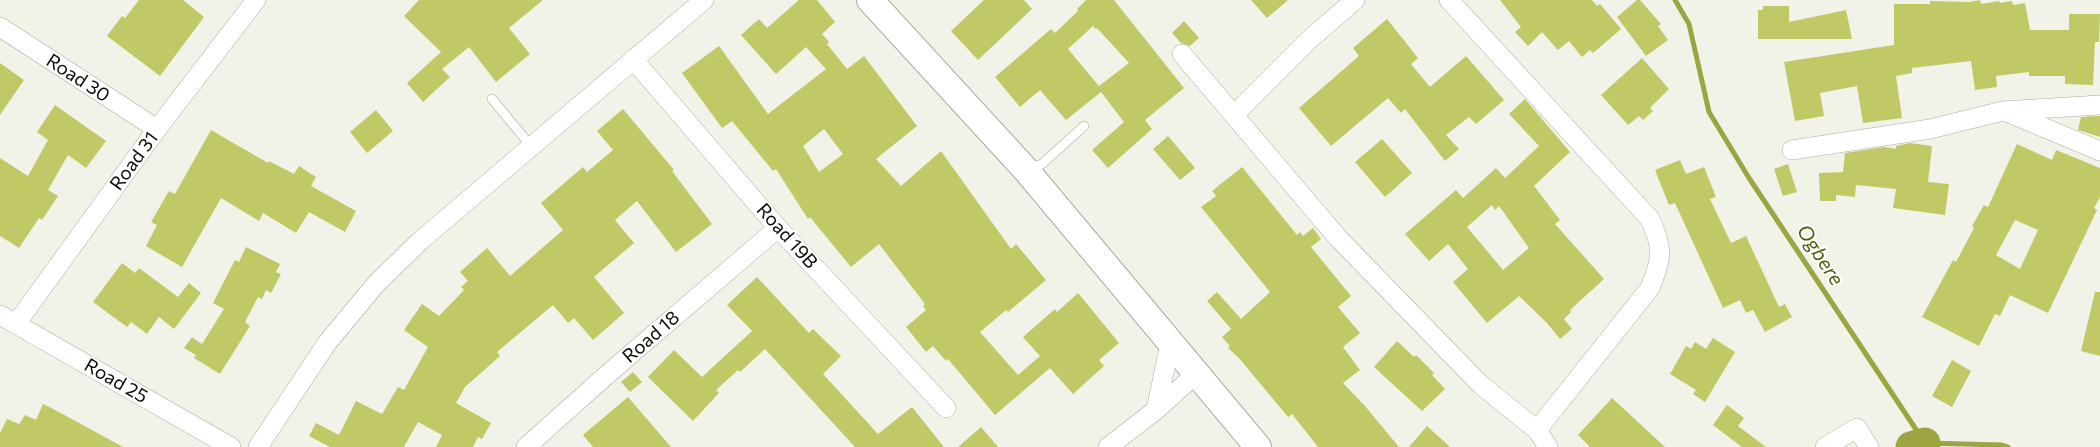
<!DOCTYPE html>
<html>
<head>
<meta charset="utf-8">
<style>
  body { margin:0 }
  canvas { display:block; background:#f1f3e8 }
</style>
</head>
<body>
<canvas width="2100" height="447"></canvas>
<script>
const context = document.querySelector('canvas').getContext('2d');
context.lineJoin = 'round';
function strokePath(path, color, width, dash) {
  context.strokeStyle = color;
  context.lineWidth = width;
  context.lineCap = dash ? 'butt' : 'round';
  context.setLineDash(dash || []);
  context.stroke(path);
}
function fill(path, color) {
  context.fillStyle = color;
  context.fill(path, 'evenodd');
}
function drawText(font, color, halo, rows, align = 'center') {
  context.font = font + ' Commissioner,sans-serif';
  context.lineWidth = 4;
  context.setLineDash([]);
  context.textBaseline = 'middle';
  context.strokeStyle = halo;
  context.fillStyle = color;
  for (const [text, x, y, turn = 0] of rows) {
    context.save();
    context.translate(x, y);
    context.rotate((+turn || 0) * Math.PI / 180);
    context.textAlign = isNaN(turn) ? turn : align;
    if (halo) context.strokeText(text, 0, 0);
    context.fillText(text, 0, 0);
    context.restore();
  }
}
const stream = new Path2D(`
  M1675 0 1689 24 1709 112 1749 178 1925 443 2002 445 2008 447`);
const river = new Path2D(`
  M1911 447 1925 443`);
const building = new Path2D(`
  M139 0H183L204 17 160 76 107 36 122 16 125 18Z
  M419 0H543L509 28 530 54 496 82 469 47 442 69 450 77 423 102 407 83 441 52 404 16Z
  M799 0H817L835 22 822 34 829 42 827 44 847 69 864 56 917 126 876 159 901 186 941 151 1011 249 1016 244 1046 280 1008 312 1006 310 980 332 1018 375 1040 356 1023 337 1055 309 1057 312 1078 293 1119 343 1099 360 1104 366 1073 394 1050 368 995 415 948 359 946 361 933 346 926 352 906 327 926 310 923 306 925 304 879 244 851 267 810 217 808 219 776 169 773 171 732 121 722 128 682 73 719 46 768 114 826 69 806 47 776 74 741 35 759 19 767 28ZM824 129 843 154 819 172 803 146Z
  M984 0H1024L1032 9 978 60 951 31Z
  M1086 0H1114L1184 88 1145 120 1152 129 1108 168 1092 150 1124 122 1101 92 1066 120 1040 90 1020 107 995 77 1051 29 1055 33 1078 11 1077 9ZM1093 26 1096 29 1097 28 1129 63 1099 86 1068 49Z
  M1251 0H1288L1267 18Z
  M1500 0H1592L1597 6 1600 4 1621 29 1593 53 1590 50 1582 57 1569 41 1558 50 1542 32 1528 46 1515 32 1521 27Z
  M1637 0H1640L1661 24 1658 26 1668 40 1646 56 1617 17Z
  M1980 0 1981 4 1999 1 2000 3 2012 1 2013 5 2025 3 2030 30H2069V14H2100L2099 42H2095L2093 85 2065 84V76H2029V72L1996 76 1997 87 1975 90 1971 61 1912 68V73L1896 76 1902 118 1863 123 1857 86 1820 93 1824 116 1795 121 1784 62 1894 45V4H1930V1L1969 2Z
  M1763 6H1789V22L1846 10 1852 39H1758V10H1763Z
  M1387 19 1418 58 1411 64 1430 87 1466 56 1504 100 1476 124 1469 117 1446 135 1459 149 1445 161 1405 109 1401 113 1388 98 1331 146 1299 108 1359 56 1353 48Z
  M1184 21 1199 38 1190 46 1181 43 1172 33Z
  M1642 58 1669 89 1650 108 1653 111 1643 120 1639 116 1628 125 1601 95Z
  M0 63 24 80 0 115Z
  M1525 99 1570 152 1534 186 1560 220 1555 224 1604 279 1570 310 1571 312 1564 319 1572 329 1560 339 1546 322 1519 296 1487 323 1453 282 1468 269 1448 244 1429 261 1405 234 1456 190 1463 198 1496 168 1505 178 1539 146 1509 114ZM1492 205 1495 210 1499 206 1529 248 1503 270 1467 227Z
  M55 105 106 141 86 168 68 155 48 190 58 196 42 220 39 218 19 248 0 236V158L28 176 48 140 37 132Z
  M623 109 674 170 672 171 712 224 676 252 637 201 615 220 634 243 594 277 624 313 593 340 574 318 568 323 553 305 497 352 500 356 465 387 456 403 491 423 482 439 478 437 473 447H436L442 435 418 422 404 447H330L309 436 316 423 339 435 356 401 382 414 398 387 404 390 428 347 404 330 422 304 439 316 464 290 461 287 468 281 460 272 487 248 510 276 563 230 541 203 583 167 587 172 613 150 597 131Z
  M376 110 393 131 367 153 350 132Z
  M2100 116V137L2078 130 2081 117Z
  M211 130 268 163 269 161 294 174 299 166 316 177 311 186 356 211 345 232 309 212 296 233 263 213 259 221 221 198 182 267 146 246 157 225 151 222 169 191 175 194Z
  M1168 136 1195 168 1180 180 1153 149Z
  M1382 139 1412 173 1385 197 1355 162Z
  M1910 143 1932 146 1928 182 1949 184 1945 215 1893 208 1896 189 1856 185 1855 197 1836 195V201H1820L1819 173 1843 172 1845 153 1884 147 1896 149V146Z
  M2017 144 2052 160 2056 150 2100 168V197L2094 208 2097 210 2048 313 2010 295 2000 316 1995 314 1979 346 1922 317 1953 260 1956 262 1974 228 1972 226 1984 205 1988 207ZM2015 220 2038 230 2020 269 1996 255Z
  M1680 160 1686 174 1704 167 1716 197 1710 199 1731 243 1746 236 1779 307 1785 304 1792 317 1765 332 1753 310 1746 313 1740 300 1723 308 1675 203 1669 205 1655 170Z
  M1788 164 1797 192 1783 196 1774 169Z
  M1242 167 1297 235 1300 232 1303 236 1313 228 1321 239 1311 247 1351 296 1338 307 1360 333 1343 347 1360 370 1343 383 1365 406 1399 447H1318L1292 414 1288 417 1238 357 1228 348 1230 346 1222 337 1231 329 1207 301 1217 292 1241 319 1270 292 1201 207 1216 196 1212 191Z
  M246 247 280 264 276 272 281 274 271 293 266 290 262 299 258 297 245 322 250 326 220 374 194 358 196 355 184 348 192 337 202 344 224 309 213 303 235 260 239 262Z
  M122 263 135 273 139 268 178 297 189 283 201 293 174 329 159 317 147 334 131 322 127 327 93 302Z
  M757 277 809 333 813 329 841 356 823 374 878 434 912 407 944 447H855L765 349 740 372 738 370 716 390 719 393 693 421 648 377 674 350 702 377 752 331 727 305Z
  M2095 292H2100V356L2081 351Z
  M1713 338 1735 352 1705 402 1693 394 1696 390 1670 374 1686 346 1691 349 1695 342 1706 349Z
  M1397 341 1414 357 1416 355 1434 373 1432 375 1445 389 1422 411 1374 367Z
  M1952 360 1971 371 1952 407 1932 396Z
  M633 372 642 382 630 392 621 382Z
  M628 397 671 447H593L583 435Z
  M1612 398 1665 447H1590L1578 435Z
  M43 404 57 411 123 447H0V433L7 419 19 424 25 415 36 420Z
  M1727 405 1744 418 1738 426 1766 447H1742L1713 425Z
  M1427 426 1450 447H1409Z
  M981 427 998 447H958Z`);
const lane = new Path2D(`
  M492 99 531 146
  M1029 169 1042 164 1084 126`);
const street = new Path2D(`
  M1449 0 1650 219C1664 250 1662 257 1650 288L1537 430
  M0 27 157 129
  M1182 54 1338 238 1481 385 1537 430 1548 447
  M633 59 778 228 946 408
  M2009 113 2100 151
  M1234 115 1310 39 1355 0
  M1792 150 1930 129 2003 111 2100 105
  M0 315 231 447
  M16 324 157 129 256 0
  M1156 410 1170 344
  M258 447 327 343 376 284 420 241 704 0
  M526 447 610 372 778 228
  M1108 447 1156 410 1196 374
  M1825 447 1857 428 1869 447`);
const secondary = new Path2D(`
  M870 0 1026 170 1258 447`);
const streetNames = [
  ["Road 30",78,78,33],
  ["Road 31",134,161,-54],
  ["Road 19B",787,236,48],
  ["Road 18",651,337,-41],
  ["Road 25",116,381,30]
];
const waterNames = [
  ["Ogbere",1820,255,57]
];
strokePath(stream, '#9da541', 5);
strokePath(river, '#9da541', 31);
fill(building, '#c0c966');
strokePath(lane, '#aaaca1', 10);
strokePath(street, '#aaaca1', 20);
strokePath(secondary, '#aaaca1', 28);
strokePath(lane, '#fff', 9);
strokePath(street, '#fff', 19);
strokePath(secondary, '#fff', 26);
drawText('19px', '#0c0d09', '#fffffd', streetNames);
drawText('italic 20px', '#53590e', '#fffffd', waterNames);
</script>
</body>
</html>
